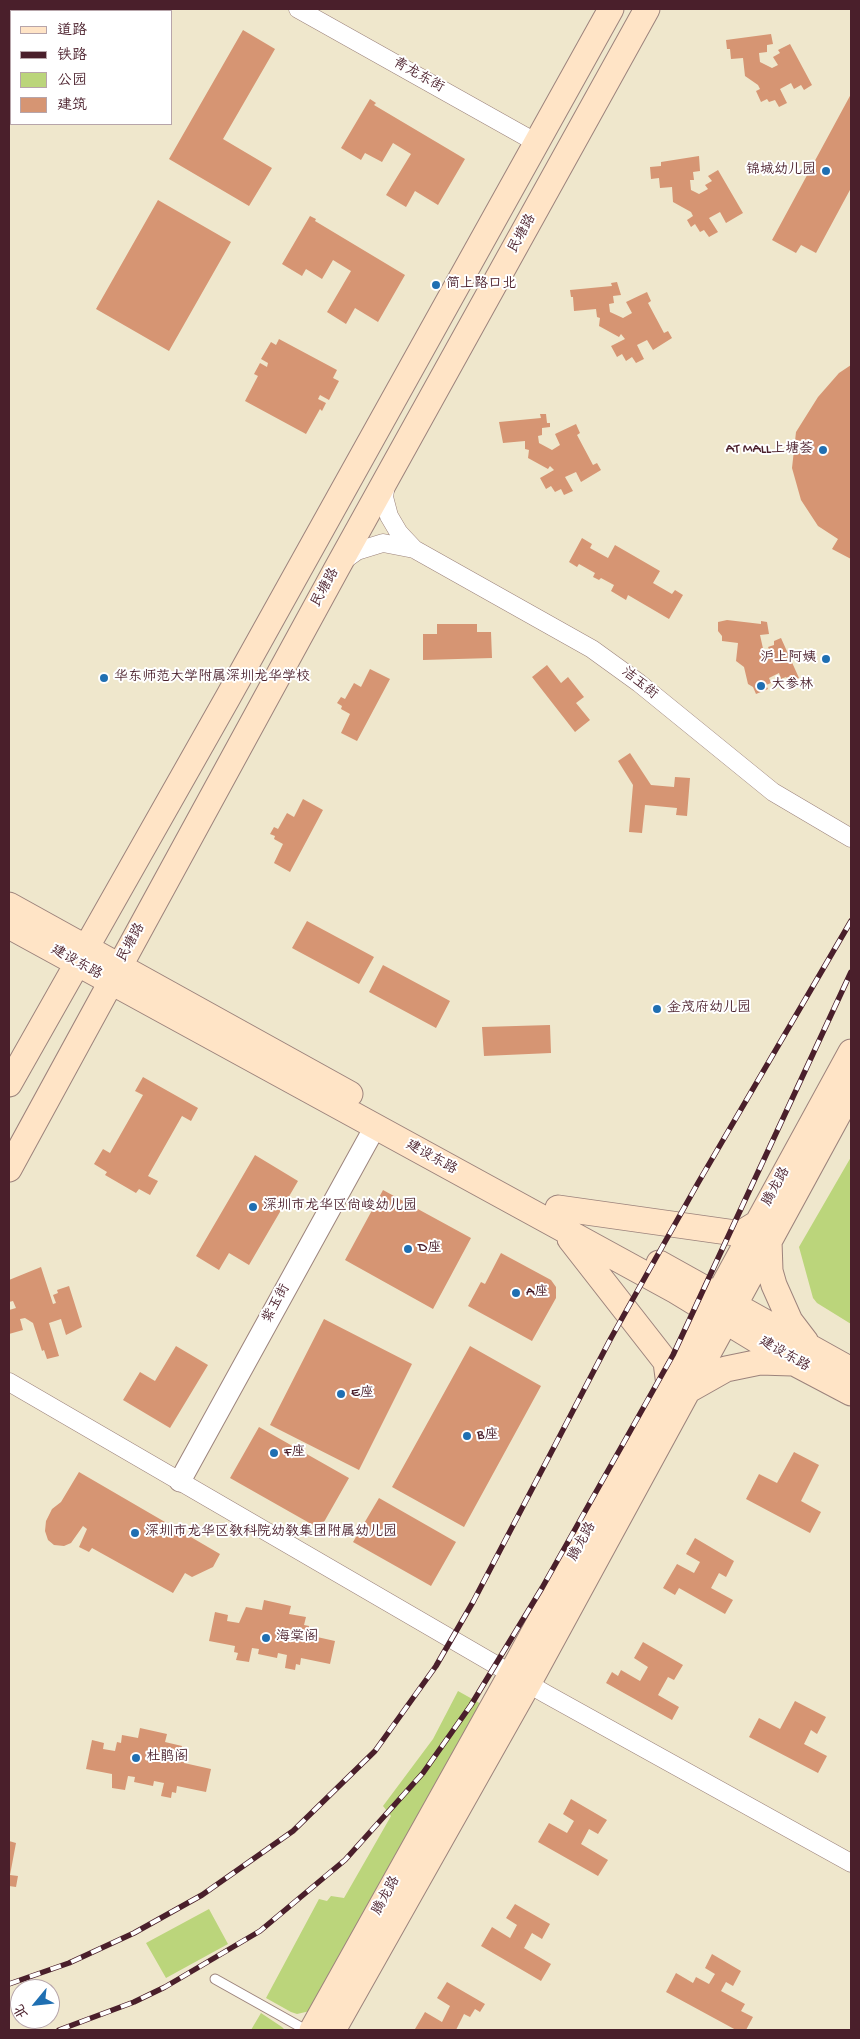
<!DOCTYPE html>
<html>
<head>
<meta charset="utf-8">
<style>
	body { margin:0 }
	#map { position:relative; width:860px; height:2039px; overflow:hidden; background:#efe7cc; font-family:"Gochi Hand","LXGW WenKai TC",sans-serif }
	canvas { display:block }
	.frame { position:absolute; inset:0; border:10px solid #4a1f2b; pointer-events:none }
	.legend { position:absolute; left:10px; top:10px; width:162px; height:115px; box-sizing:border-box; background:#fff; border:1px solid #b7a5aa; margin:0; padding:6px 9px; list-style:none; font-size:15px; color:#4a1f2b }
	.legend li { display:flex; align-items:center; gap:10px; height:25px }
	.legend b { width:25px; border:1px solid #b7a5aa }
	.north { position:absolute; left:10px; top:1979px; width:50px; height:50px; box-sizing:border-box; background:#fff; border:1px solid #b7a5aa; border-radius:50%; rotate:242deg; font-size:14px; font-weight:700; line-height:20px; text-align:center; color:#4a1f2b }
	.north::after { content:''; display:block; margin:auto; width:18px; height:22px; background:#1f6fb2; clip-path:polygon(50% 0,100% 100%,50% 72%,0 100%) }
</style>
</head>
<body>
<div id="map">
<canvas width="860" height="2039"></canvas>
<div class="frame"></div>
<ul class="legend">
<li><b style="height:6px;background:#ffe4c6"></b>道路</li>
<li><b style="height:6px;background:#4a1f2b"></b>铁路</li>
<li><b style="height:14px;background:#bbd57b"></b>公园</li>
<li><b style="height:14px;background:#d69573"></b>建筑</li>
</ul>
<div class="north">北</div>
</div>
<script>
const ctx = document.querySelector('canvas').getContext('2d');
ctx.lineJoin = 'round';
function fill(path, color) {
  ctx.fillStyle = color;
  ctx.fill(path, 'evenodd');
}
function shape(rows) {
  const path = new Path2D();
  for (const r of rows) {
    path.moveTo(r[0], r[1]);
    for (let i = 2; i < r.length; i += 2) path.lineTo(r[i], r[i + 1]);
  }
  return path;
}
function stroke(path, color, width, dash) {
  ctx.strokeStyle = color;
  ctx.lineWidth = width;
  ctx.lineCap = dash ? 'butt' : 'round';
  ctx.setLineDash(dash || []);
  ctx.stroke(path);
}
function drawText(font, color, halo, rows, align = 'center') {
  ctx.font = font + ' "Gochi Hand","LXGW WenKai TC",sans-serif';
  ctx.lineWidth = 4;
  ctx.setLineDash([]);
  ctx.textBaseline = 'middle';
  ctx.strokeStyle = halo;
  ctx.fillStyle = color;
  for (const [text, x, y, turn = 0] of rows) {
    ctx.save();
    ctx.translate(x, y);
    ctx.rotate((+turn || 0) * Math.PI / 180);
    ctx.textAlign = isNaN(turn) ? turn : align;
    if (halo) ctx.strokeText(text, 0, 0);
    ctx.fillText(text, 0, 0);
    ctx.restore();
  }
}
const green = shape([
	[851,1157,851,1324,817,1303,813,1298,799,1247],
	[458,1691,483,1705,310,2011,297,2014,291,2012,266,1998,319,1899,327,1901,331,1896,344,1898,391,1816,383,1806,433,1739],
	[209,1909,228,1944,166,1978,146,1943],
	[261,2013,282,2027,285,2030,251,2030]
]);
const building = shape([
	[243,30,275,49,223,139,272,168,249,206,169,159],
	[771,34,773,44,767,45,767,52,759,53,760,62,772,68,778,65,773,57,780,53,778,50,790,44,812,85,804,90,801,85,794,89,791,83,780,89,787,103,779,107,775,100,769,102,767,99,761,102,756,91,760,89,758,85,745,76,743,58,731,59,730,49,727,49,726,40],
	[851,94,851,188,816,253,801,245,796,253,772,240],
	[370,99,376,103,374,105,465,159,438,205,415,191,406,207,386,195,411,154,393,143,382,162,365,153,361,160,341,148],
	[699,156,700,171,693,172,694,180,690,180,691,190,699,194,708,189,705,185,712,181,708,176,718,170,743,213,726,223,720,212,709,218,718,232,709,237,704,230,700,232,695,224,691,227,687,220,693,216,691,212,673,202,672,187,660,188,659,178,651,179,650,167,661,166,661,162],
	[158,200,231,242,169,351,96,309],
	[310,216,316,219,315,221,405,275,378,322,355,308,346,324,327,312,351,271,333,260,322,279,306,269,302,276,282,264],
	[617,282,621,295,613,296,614,303,609,304,610,312,623,318,632,313,626,302,647,292,651,301,648,303,664,333,668,331,672,338,653,350,647,340,637,345,644,359,636,363,632,357,626,361,622,354,617,357,611,346,625,339,621,334,619,337,599,326,600,318,597,317,596,309,574,311,573,297,571,297,570,290,612,286,611,283],
	[279,339,337,370,333,378,339,381,329,400,320,395,318,399,326,403,322,411,320,409,306,434,245,401,258,376,254,374,260,363,267,367,268,363,261,359,271,342,276,345],
	[851,365,851,559,832,549,838,539,818,526,801,500,792,468,796,432,818,397,839,373],
	[540,414,546,414,547,423,550,423,550,427,542,428,542,435,538,436,539,443,552,450,560,445,555,434,576,424,580,433,577,435,593,465,597,463,601,470,581,482,576,472,565,477,573,491,564,495,561,489,555,492,551,486,546,489,540,478,554,470,550,466,548,469,528,458,529,450,525,449,525,441,503,443,499,422,541,418],
	[582,538,592,544,590,548,608,558,615,545,660,571,653,583,672,594,675,590,683,595,669,619,628,595,626,600,611,591,614,585,601,578,599,580,593,577,595,573,579,564,577,567,569,562],
	[727,620,761,624,761,621,767,622,769,634,760,635,764,653,770,651,768,647,774,645,774,641,781,638,799,678,789,682,786,677,781,679,779,673,769,678,771,683,766,685,768,689,756,694,753,687,748,684,744,667,736,661,738,643,722,641,722,636,718,631,718,622],
	[437,624,477,624,477,632,491,632,492,658,423,660,423,634,437,634],
	[547,665,561,683,568,677,584,697,576,703,590,720,575,732,532,677],
	[370,669,390,679,357,741,341,733,350,714,341,709,342,706,337,703,341,697,345,699,354,683,361,687],
	[630,753,651,785,674,787,675,777,690,778,687,816,676,815,677,808,645,805,642,833,629,832,633,785,618,761],
	[303,799,323,810,290,872,274,863,283,844,274,839,275,836,270,834,274,827,278,829,287,813,294,817],
	[307,921,374,957,359,984,292,948],
	[383,965,450,1001,436,1028,369,992],
	[550,1025,551,1053,484,1056,482,1027],
	[143,1077,198,1108,191,1121,182,1116,148,1176,158,1181,150,1195,139,1189,136,1193,105,1175,107,1172,94,1164,103,1149,110,1153,143,1095,135,1091],
	[255,1155,298,1181,249,1265,229,1253,219,1270,196,1256],
	[383,1190,471,1238,433,1309,345,1260],
	[501,1253,551,1280,556,1287,556,1298,532,1341,468,1306,481,1282,485,1284],
	[41,1267,53,1304,56,1303,53,1295,58,1293,57,1290,69,1286,82,1327,66,1335,61,1319,49,1323,59,1356,47,1359,44,1350,42,1351,33,1323,25,1318,20,1319,23,1330,9,1334,9,1310,16,1308,13,1301,9,1302,9,1280],
	[324,1319,412,1364,359,1470,270,1425],
	[176,1346,208,1365,170,1428,123,1400,140,1372,155,1381],
	[470,1346,541,1386,464,1527,392,1487],
	[259,1427,349,1478,320,1529,230,1478],
	[794,1452,819,1465,801,1501,821,1512,810,1533,746,1499,759,1474,777,1483],
	[79,1472,220,1554,213,1567,192,1577,185,1573,173,1593,92,1548,89,1552,79,1547,87,1529,83,1526,71,1543,64,1546,54,1545,48,1540,45,1531,46,1521,52,1509,61,1502],
	[379,1498,456,1542,431,1586,353,1542],
	[695,1538,734,1561,726,1577,719,1573,711,1588,733,1600,725,1614,679,1588,675,1595,663,1588,677,1564,694,1573,700,1562,686,1554],
	[264,1600,291,1606,289,1614,306,1617,304,1625,309,1626,308,1635,335,1641,330,1664,301,1658,300,1665,296,1664,295,1670,285,1668,287,1655,278,1653,277,1658,258,1654,259,1649,252,1648,249,1662,236,1660,238,1653,234,1652,235,1646,209,1641,215,1612,228,1615,227,1621,239,1623,246,1607,262,1610],
	[643,1642,683,1665,674,1680,668,1677,658,1695,679,1707,672,1720,606,1683,612,1672,618,1676,621,1670,640,1681,648,1667,634,1658],
	[795,1701,826,1717,817,1734,811,1730,804,1744,827,1756,818,1773,749,1737,759,1718,780,1729],
	[140,1728,167,1734,165,1742,182,1746,180,1753,186,1754,184,1763,211,1769,206,1792,177,1786,176,1793,172,1792,171,1798,161,1796,164,1783,154,1781,153,1786,134,1782,135,1777,128,1776,125,1790,112,1788,112,1774,86,1769,92,1740,104,1743,103,1749,115,1751,117,1742,121,1743,122,1735,138,1738],
	[571,1799,607,1820,598,1834,589,1829,581,1844,608,1860,598,1876,538,1842,549,1823,567,1833,574,1821,563,1814],
	[9,1841,16,1843,10,1875,18,1876,16,1887,9,1886],
	[515,1904,550,1924,542,1939,532,1933,524,1948,551,1964,541,1981,481,1946,492,1927,510,1938,517,1925,506,1918],
	[712,1954,741,1971,733,1986,726,1982,721,1991,745,2004,741,2011,753,2017,746,2030,736,2030,666,1992,676,1973,693,1983,696,1977,709,1984,715,1974,705,1968],
	[447,1982,485,2004,480,2012,475,2009,470,2017,464,2014,456,2030,415,2029,425,2012,442,2022,450,2006,437,1998]
]);
const service = shape([
	[215,1979,306,2030]
]);
const minor = shape([
	[298,9,537,143],
	[386,484,384,497,389,516,399,533,414,549],
	[343,561,357,551,383,543,414,549,592,649,639,683,773,792,851,838],
	[9,1382,546,1694,851,1863]
]);
const tertiary = shape([
	[180,1481,375,1127]
]);
const secondary = shape([
	[9,905,350,1094],
	[9,926,676,1291,796,1364,851,1393],
	[9,1084,227,699,611,9],
	[9,1169,337,568,647,9],
	[558,1208,735,1233,743,1232,756,1224],
	[570,1239,666,1362,669,1385],
	[769,1241,770,1271,774,1285,790,1321,806,1342],
	[659,1263,851,1370],
	[687,1391,726,1369,760,1362,792,1363],
	[312,2030,511,1674,851,1052],
	[333,2030,528,1684,851,1091]
]);
const rail = shape([
	[9,1984,69,1963,134,1933,202,1895,293,1831,375,1751,436,1666,473,1602,611,1338,698,1183,851,921],
	[59,2030,134,2002,165,1987,260,1931,345,1860,423,1773,471,1705,542,1588,673,1355,851,972]
]);
const markers = [
	[826,171,5,"#1f6fb2"],
	[436,285,5,"#1f6fb2"],
	[823,450,5,"#1f6fb2"],
	[826,659,5,"#1f6fb2"],
	[104,678,5,"#1f6fb2"],
	[761,686,5,"#1f6fb2"],
	[657,1009,5,"#1f6fb2"],
	[253,1207,5,"#1f6fb2"],
	[408,1249,5,"#1f6fb2"],
	[516,1293,5,"#1f6fb2"],
	[341,1394,5,"#1f6fb2"],
	[467,1436,5,"#1f6fb2"],
	[274,1453,5,"#1f6fb2"],
	[135,1533,5,"#1f6fb2"],
	[266,1638,5,"#1f6fb2"],
	[136,1758,5,"#1f6fb2"]
];
const streetNames = [
	["青龙东街",418,76,29],
	["民塘路",523,234,-61],
	["民塘路",326,588,-61],
	["洁玉街",639,684,39],
	["民塘路",132,943,-61],
	["建设东路",76,963,29],
	["建设东路",431,1158,29],
	["腾龙路",777,1187,-61],
	["紫玉街",277,1304,-61],
	["建设东路",784,1355,30],
	["腾龙路",583,1542,-61],
	["腾龙路",387,1896,-61]
];
const poiNames = [
	["锦城幼儿园",816,171,"right"],
	["简上路口北",446,285],
	["AT MALL上塘荟",813,450,"right"],
	["沪上阿姨",816,659,"right"],
	["华东师范大学附属深圳龙华学校",114,678],
	["大参林",771,686],
	["金茂府幼儿园",667,1009],
	["深圳市龙华区尚峻幼儿园",263,1207],
	["D座",418,1249],
	["A座",526,1293],
	["E座",351,1394],
	["B座",477,1436],
	["F座",284,1453],
	["深圳市龙华区教科院幼教集团附属幼儿园",145,1533],
	["海棠阁",276,1638],
	["杜鹃阁",146,1758]
];
fill(green, '#bbd57b');
fill(building, '#d69573');
stroke(service, '#9c837c', 11);
stroke(minor, '#9c837c', 19);
stroke(tertiary, '#9c837c', 23);
stroke(secondary, '#9c837c', 27);
stroke(service, '#fff', 9);
stroke(minor, '#fff', 18);
stroke(tertiary, '#fff', 21);
stroke(secondary, '#ffe4c6', 25);
stroke(rail, '#4a1f2b', 5.5);
stroke(rail, '#fff', 4, [11]);
for (const [x, y, r, color] of markers) {
  const dot = new Path2D();
  dot.arc(x, y, r, 0, 2 * Math.PI);
  ctx.fillStyle = color;
  ctx.fill(dot);
  stroke(dot, '#fff', 2);
}
drawText('14px', '#4a1f2b', '#fff', streetNames);
drawText('14px', '#4a1f2b', '#fff', poiNames, 'left');
</script>
</body>
</html>
